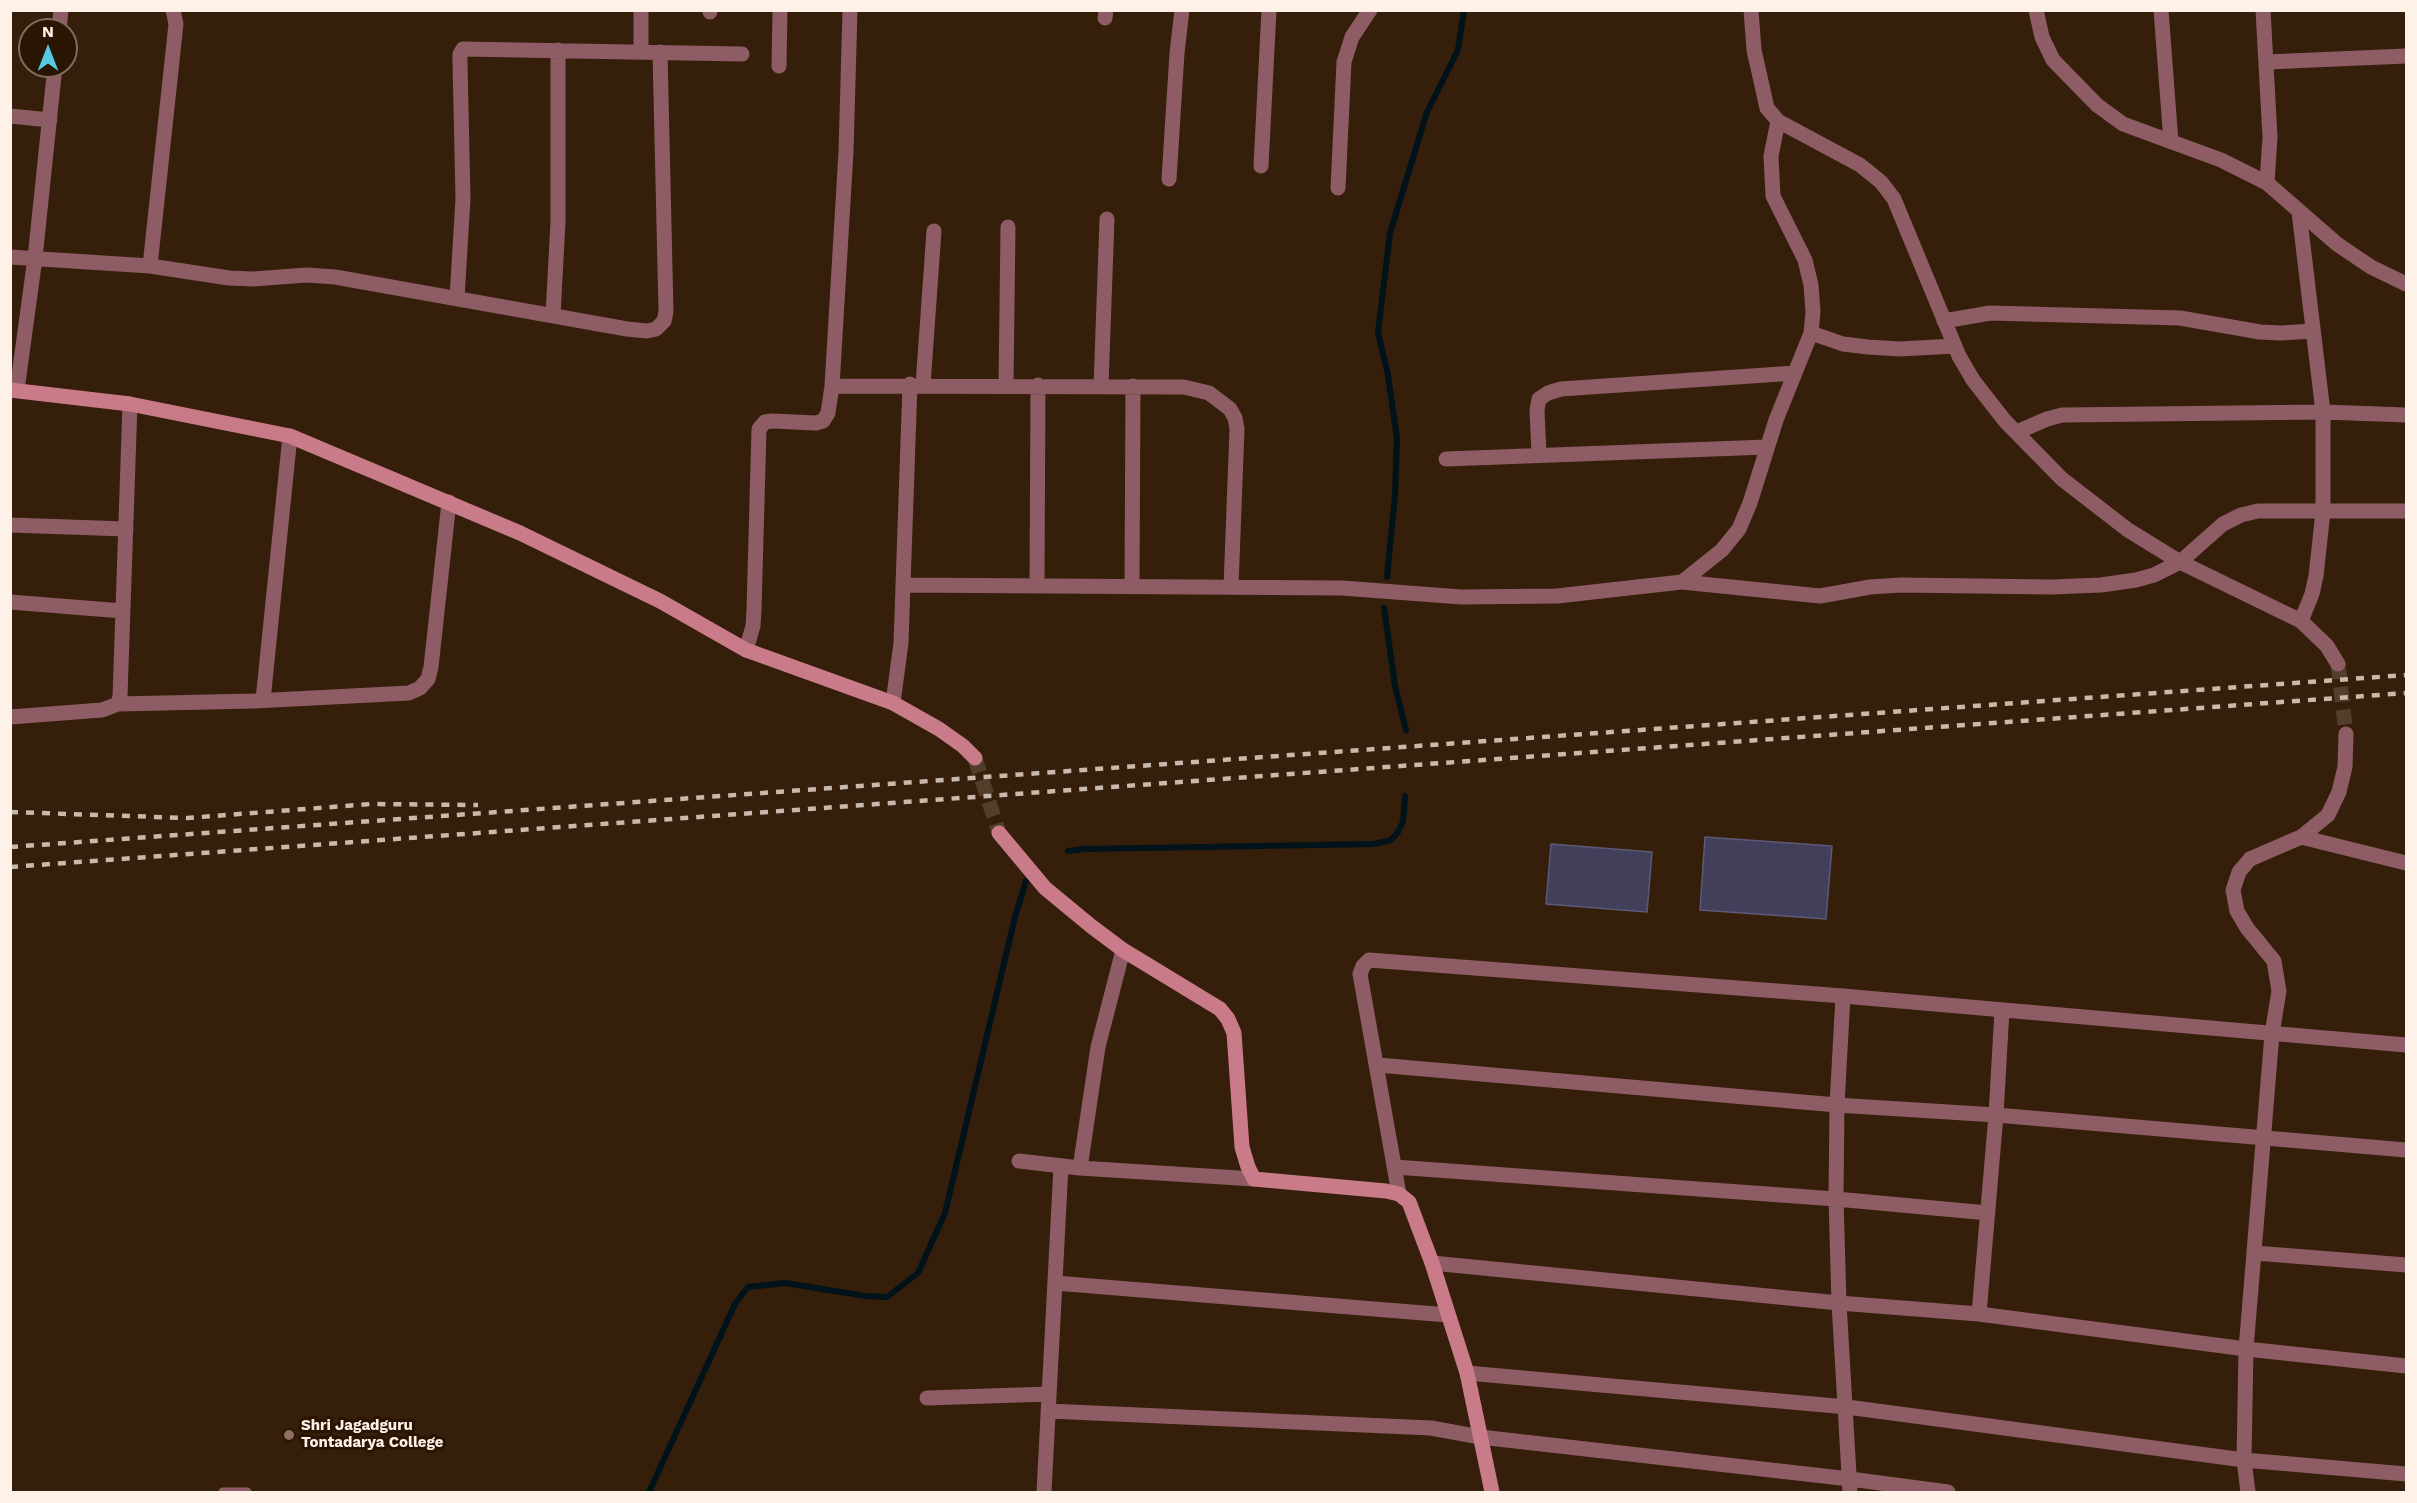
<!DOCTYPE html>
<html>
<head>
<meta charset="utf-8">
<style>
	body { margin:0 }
	#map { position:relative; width:2417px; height:1503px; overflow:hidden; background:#351e0a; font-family:"Work Sans",sans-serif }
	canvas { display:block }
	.frame { position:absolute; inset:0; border:12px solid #fef1e8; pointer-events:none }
	.north { position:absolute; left:18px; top:18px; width:60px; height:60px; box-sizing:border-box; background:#2a1402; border:2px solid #7f6c5e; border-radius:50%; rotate:0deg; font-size:16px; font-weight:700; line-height:24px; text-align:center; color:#fef1e8 }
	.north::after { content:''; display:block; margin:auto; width:21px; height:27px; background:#56c9e1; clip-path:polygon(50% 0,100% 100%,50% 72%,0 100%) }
</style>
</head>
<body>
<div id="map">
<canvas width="2417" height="1503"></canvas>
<div class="frame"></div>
<div class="north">N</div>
</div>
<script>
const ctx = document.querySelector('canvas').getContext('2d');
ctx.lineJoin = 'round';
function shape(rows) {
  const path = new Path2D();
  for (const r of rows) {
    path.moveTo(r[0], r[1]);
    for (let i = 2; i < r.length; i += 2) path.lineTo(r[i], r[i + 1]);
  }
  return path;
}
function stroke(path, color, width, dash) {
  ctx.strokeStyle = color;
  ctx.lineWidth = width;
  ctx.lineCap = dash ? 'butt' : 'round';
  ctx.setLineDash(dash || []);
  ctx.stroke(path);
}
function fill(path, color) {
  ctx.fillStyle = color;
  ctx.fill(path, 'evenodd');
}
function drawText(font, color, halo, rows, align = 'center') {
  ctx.font = font + ' "Work Sans",sans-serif';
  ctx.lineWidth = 6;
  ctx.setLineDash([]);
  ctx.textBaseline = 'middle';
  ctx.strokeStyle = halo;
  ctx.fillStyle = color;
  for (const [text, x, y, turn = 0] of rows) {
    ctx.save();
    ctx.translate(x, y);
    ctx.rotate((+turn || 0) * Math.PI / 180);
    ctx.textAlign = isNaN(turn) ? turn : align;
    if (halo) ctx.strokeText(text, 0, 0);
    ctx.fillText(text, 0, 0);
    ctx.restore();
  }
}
const stream = shape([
	[1387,577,1395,495,1397,439,1388,375,1378,332,1390,233,1427,112,1458,50,1464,10],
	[1384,608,1395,686,1406,730],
	[1068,851,1085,849,1374,844,1391,840,1398,832,1403,822,1405,796],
	[649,1492,735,1304,748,1287,785,1283,866,1296,887,1297,918,1273,945,1213,1015,917,1026,881]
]);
const building = shape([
	[1705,837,1832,846,1826,919,1700,910,1705,837],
	[1551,844,1652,852,1647,912,1546,904,1551,844]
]);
const streetTunnel = shape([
	[2338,664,2346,734]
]);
const secondaryTunnel = shape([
	[975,758,999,833]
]);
const lane = shape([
	[223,1492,247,1492]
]);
const street = shape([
	[1751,10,1754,50,1767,108,1778,121,1860,165,1881,182,1894,199,1959,356,1973,380,2005,421,2062,479,2128,530,2180,562,2301,621,2327,646,2338,664],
	[2036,10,2042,37,2053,60,2097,105,2123,124,2221,160,2267,183,2337,244,2371,267,2406,284],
	[2161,10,2171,142],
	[2263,10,2270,137,2267,183],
	[710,12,710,10],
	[1105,18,1106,10],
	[59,30,61,10],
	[641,52,641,10],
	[2267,62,2406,56],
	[779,66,780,10],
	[10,116,50,120],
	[1261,166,1269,10],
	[1169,179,1177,53,1182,10],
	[1338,188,1344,62,1352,37,1370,10],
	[2299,212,2323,412,2323,512,2316,576,2312,594,2301,621],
	[10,257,150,266,229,278,253,279,307,275,335,277,627,329,647,331,656,329,664,321,666,312,660,52],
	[150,266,176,24,173,10],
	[457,298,463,199,460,62,460,54,463,49,742,54],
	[553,315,558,222,558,50],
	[1944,321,1990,313,2180,318,2260,332,2281,333,2313,331],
	[1811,333,1843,344,1868,347,1899,349,1955,346],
	[923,385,934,231],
	[1006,385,1008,227],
	[832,386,1184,387,1209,393,1230,409,1235,418,1237,429,1231,587],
	[1101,386,1107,219],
	[17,390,35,258,55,66],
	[2017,432,2047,419,2062,415,2323,412,2406,415],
	[1539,455,1537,410,1539,399,1548,393,1561,389,1795,373],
	[1446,459,1767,447],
	[10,525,126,529],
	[1682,582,1722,550,1739,529,1750,503,1776,420,1811,333,1813,312,1811,285,1805,260,1773,196,1771,156,1778,121],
	[903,585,1342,588,1461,597,1557,596,1682,582,1820,596,1870,587,1901,585,2051,587,2101,585,2136,580,2154,575,2180,562,2223,524,2241,515,2258,511,2406,511],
	[1037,586,1038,385],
	[1132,587,1133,386],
	[10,602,123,611],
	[746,650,753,626,754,610,759,429,765,422,772,421,816,423,823,421,828,413,832,386,846,152,850,10],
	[263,700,290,436],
	[893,703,901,643,910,384],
	[118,704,254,701,409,693,420,688,428,679,431,667,449,502],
	[10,717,102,710,118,704,120,696,130,404],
	[2301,837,2406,863],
	[1843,996,1837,1105,1836,1199,1839,1303,1850,1492],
	[1378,1065,1837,1105,1996,1115,2406,1150],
	[1019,1161,1080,1168,1254,1179],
	[1395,1167,1836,1199,1988,1213],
	[1080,1168,1098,1047,1123,950],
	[1399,1194,1360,974,1363,966,1369,960,1843,996,2406,1045],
	[2255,1253,2406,1265],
	[1432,1263,1839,1303,1979,1314,2246,1349,2406,1366],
	[1055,1283,1448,1315],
	[1979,1314,1996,1115,2002,1010],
	[1467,1373,1847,1407,2244,1460,2406,1474],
	[927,1398,1049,1394],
	[1048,1411,1431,1428,1480,1437,1850,1479,1948,1492],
	[1044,1492,1061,1166],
	[2248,1492,2244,1460,2246,1349,2272,1034,2279,991,2274,961,2247,928,2237,911,2233,890,2239,872,2250,859,2301,837,2328,815,2339,792,2345,767,2346,734]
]);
const secondary = shape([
	[10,390,130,404,290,436,520,533,660,601,746,650,893,703,939,729,963,746,975,758],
	[999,833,1045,888,1091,926,1123,950,1220,1009,1228,1019,1234,1033,1242,1147,1248,1167,1254,1179,1386,1191,1399,1194,1409,1202,1432,1263,1467,1373,1492,1492]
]);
const rail = shape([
	[10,812,187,818,371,804,478,805],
	[10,847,2406,675],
	[10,867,2406,693]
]);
const markers = [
	[289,1435,6,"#8d6e63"]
];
const poiNames = [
	["Shri Jagadguru",301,1426],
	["Tontadarya College",301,1443]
];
stroke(stream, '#00131a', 6);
fill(building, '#423f5b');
stroke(building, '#5d5a78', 1.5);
stroke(streetTunnel, '#533e2b', 15, [15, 8]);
stroke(secondaryTunnel, '#533e2b', 15, [15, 8]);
stroke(lane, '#8d5c65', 9);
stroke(street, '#8d5c65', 15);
stroke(secondary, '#c97b8a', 15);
stroke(rail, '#c8b9ad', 4.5, [8, 8]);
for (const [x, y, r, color] of markers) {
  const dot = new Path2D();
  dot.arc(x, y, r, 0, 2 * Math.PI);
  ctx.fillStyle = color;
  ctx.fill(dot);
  stroke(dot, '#2a1402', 2);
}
drawText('bold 15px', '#fef1e8', '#2a1402', poiNames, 'left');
</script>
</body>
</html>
